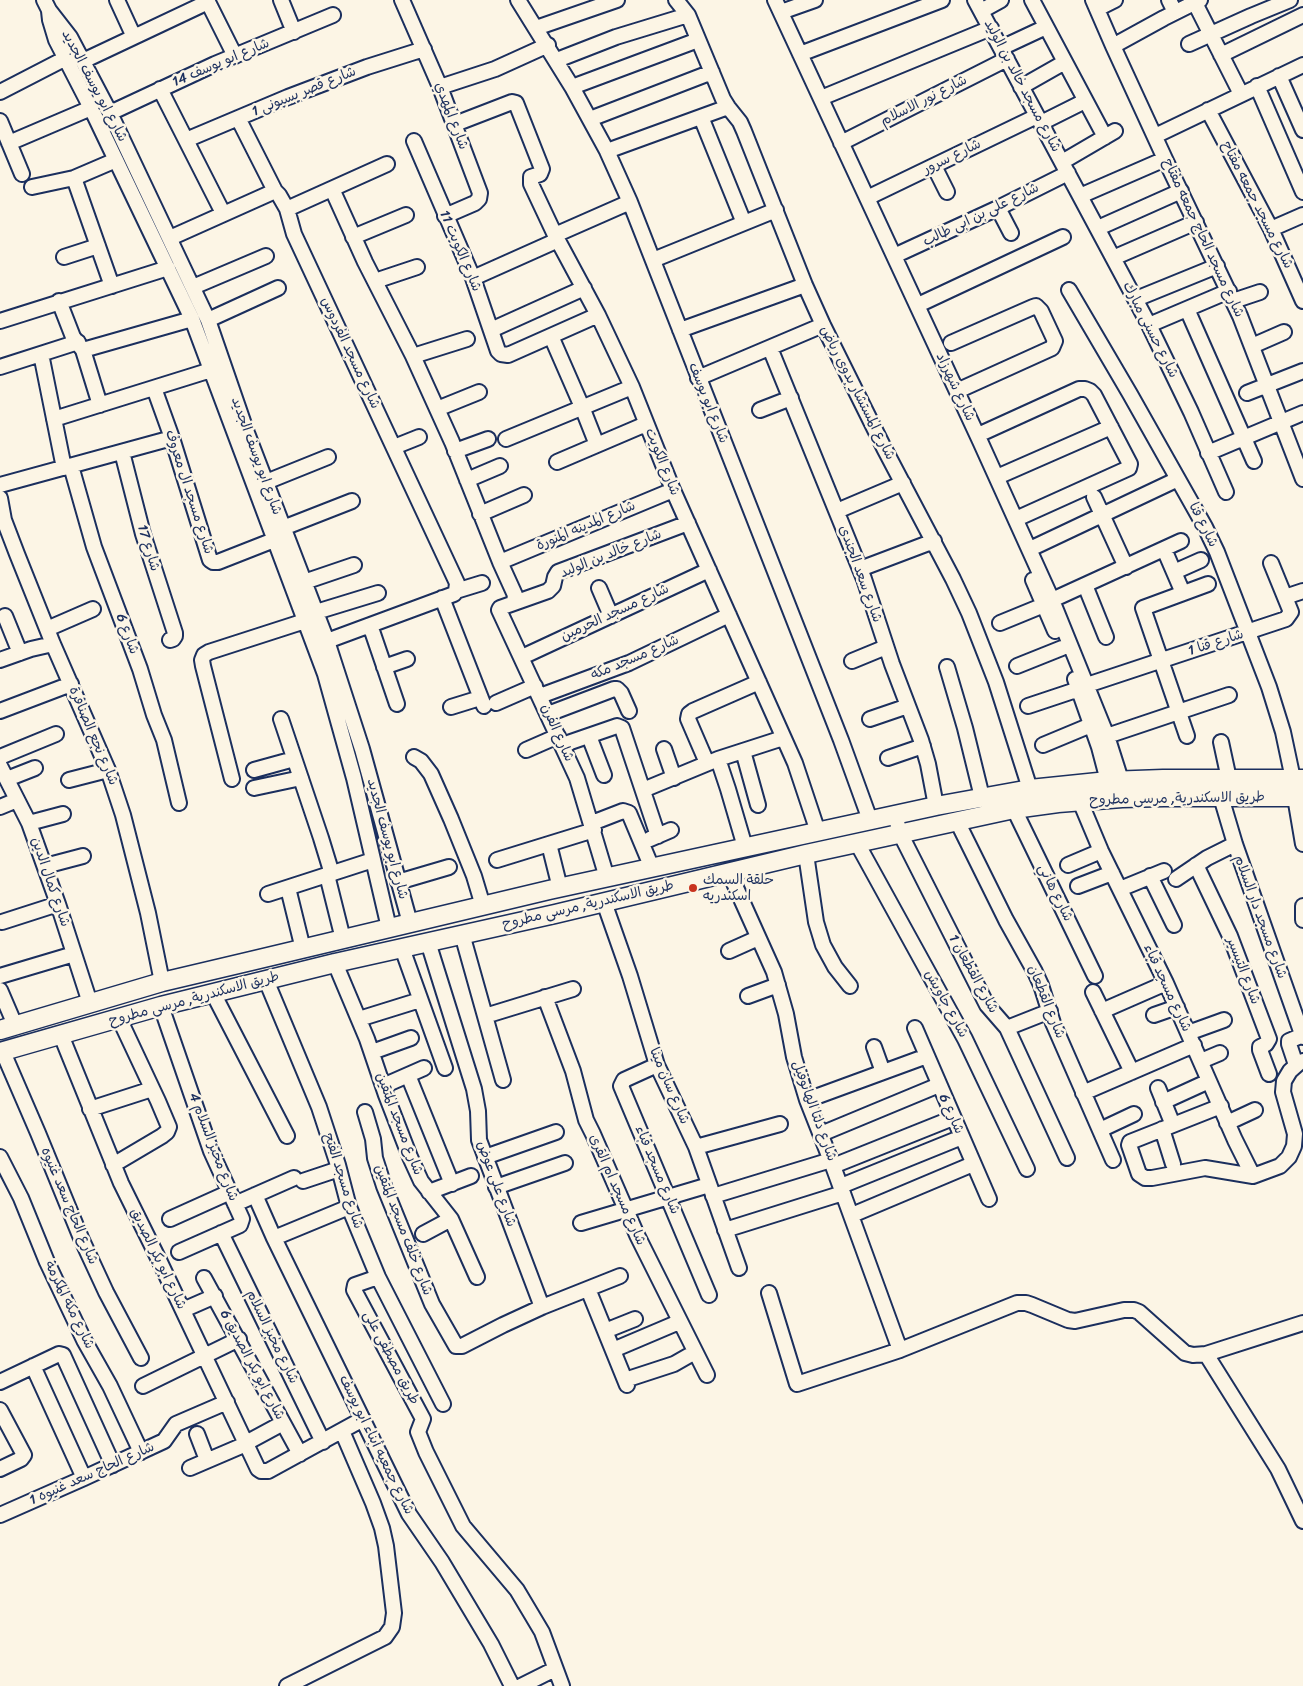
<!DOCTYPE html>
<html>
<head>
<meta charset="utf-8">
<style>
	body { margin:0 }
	canvas { display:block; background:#fcf5e5 }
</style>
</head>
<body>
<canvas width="1303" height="1686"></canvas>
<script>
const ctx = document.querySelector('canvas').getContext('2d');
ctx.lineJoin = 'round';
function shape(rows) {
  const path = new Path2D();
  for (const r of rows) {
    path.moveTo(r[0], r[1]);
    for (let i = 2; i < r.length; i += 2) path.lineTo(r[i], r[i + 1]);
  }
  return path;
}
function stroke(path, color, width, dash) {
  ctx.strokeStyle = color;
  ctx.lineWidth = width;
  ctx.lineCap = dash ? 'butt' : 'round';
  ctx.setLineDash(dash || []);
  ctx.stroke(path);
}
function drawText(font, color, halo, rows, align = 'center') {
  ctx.font = font + ' Sriracha,"Playpen Sans Arabic",sans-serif';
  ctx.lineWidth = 5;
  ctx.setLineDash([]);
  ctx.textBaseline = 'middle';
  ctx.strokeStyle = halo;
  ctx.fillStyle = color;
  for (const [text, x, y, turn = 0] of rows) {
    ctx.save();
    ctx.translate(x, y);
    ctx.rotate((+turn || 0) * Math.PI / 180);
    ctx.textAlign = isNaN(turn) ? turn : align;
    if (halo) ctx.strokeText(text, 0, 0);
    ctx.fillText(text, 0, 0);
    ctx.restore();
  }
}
const minor = shape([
	[44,0,49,10,70,37,110,113,208,320,247,433,327,641,362,749,410,923],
	[117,0,134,37],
	[207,0,235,56],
	[281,0,294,32],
	[402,0,440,87,480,193,479,199,475,203,445,216],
	[518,0,572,87,607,151,630,202,841,740,870,820],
	[676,0,688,15,723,99,728,107,740,122,744,131,805,285,823,325,884,448,953,579,969,613,996,682,1030,789],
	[775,0,980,441,1052,600,1107,736,1121,780],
	[975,0,1149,325,1191,412,1226,492],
	[1032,0,1105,137],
	[1093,0,1113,46,1165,159,1240,316,1303,479],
	[1169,0,1175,12],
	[1195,3,1241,94],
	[1097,9,1115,0],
	[49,11,50,20,56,40,91,108,192,319,325,674,354,778,389,928],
	[981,11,1001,0],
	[781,12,815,0],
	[536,28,617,0],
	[1189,44,1251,16,1290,0],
	[1113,46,1164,18,1200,0],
	[1001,48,1046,27],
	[800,54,942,0],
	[1221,55,1303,15],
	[557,60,616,37,688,15],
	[83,61,208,2],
	[1279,76,1303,130],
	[1257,86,1303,192],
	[440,87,495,69,548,45],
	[572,87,698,40],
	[1021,87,1065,62],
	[160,89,223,213],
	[0,92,66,58],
	[821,98,991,28],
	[1208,110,1271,229,1303,301],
	[110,113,215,64,333,15],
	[701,117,744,223],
	[238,118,275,191,279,195,287,209,294,234,457,583,456,591],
	[590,119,712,72],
	[0,121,22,174],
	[1041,123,1085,101],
	[455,124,512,102,516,103,542,169,540,174,531,177,531,184,555,235,598,315,632,387,673,490,795,763,818,832],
	[1155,136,1303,65],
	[186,140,288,97,367,67,424,49],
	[414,141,473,278,498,351,501,354,508,355,598,315],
	[9,143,91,108],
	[841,143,1007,59],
	[607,151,728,107],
	[1062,162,1115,131],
	[934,166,947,192],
	[74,178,112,286],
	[32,187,74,178,116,160],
	[332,189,365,262,413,356,452,442,500,562,515,595,514,602],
	[1080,196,1165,159],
	[867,198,1037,116],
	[998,208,1011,233],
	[287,209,387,164],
	[1098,228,1181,191],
	[1271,229,1303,215],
	[555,235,630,202],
	[353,237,406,215],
	[170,238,275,191],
	[894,256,998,208,1068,173],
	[64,257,98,246],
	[1113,258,1196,222],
	[653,260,776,210],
	[473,278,558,240],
	[375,281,417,267],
	[193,287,266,256],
	[1069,290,1130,394,1205,527,1217,552,1269,687,1283,732,1293,779],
	[1136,299,1217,266],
	[59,301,73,337,83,350,100,405],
	[1233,301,1260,292],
	[918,305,1063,237],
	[1187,309,1254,461],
	[208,320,278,288],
	[0,321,168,268],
	[1149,325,1229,291],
	[491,330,584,288],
	[680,330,805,285],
	[551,336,582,407,597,445],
	[951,343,1033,307,1036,306,1041,311,1055,341,1052,348,957,391],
	[1252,346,1284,332],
	[770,348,864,579,892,664,921,740,928,764,936,806],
	[83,350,192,319],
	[41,354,64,468],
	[413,356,467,339],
	[0,367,78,342],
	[698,378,823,325],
	[154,388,172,438,210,560,213,562,218,562,274,540],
	[1247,393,1303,371],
	[437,409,479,392],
	[760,410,791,398],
	[54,419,211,370],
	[978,435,1079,389,1085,389,1090,391,1094,395,1130,464,1129,468,1016,519],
	[506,439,632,387],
	[394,447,419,437],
	[455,451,488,439],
	[122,452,143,534,175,633,175,636,173,639,170,640],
	[1208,453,1303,413],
	[557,462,646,424],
	[71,466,94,547,140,669,154,715,164,740,179,803],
	[997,477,1111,427],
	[467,480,500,466],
	[266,482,328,457],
	[0,485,172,438],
	[1094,497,1126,567],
	[0,498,4,520,17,554,53,644,108,770,123,815,148,913,162,982],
	[837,511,903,483],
	[480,514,524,495],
	[283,528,352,501],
	[1030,549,1178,479],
	[1164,549,1183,593],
	[500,562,673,490],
	[860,569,934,541],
	[1174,572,1201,560],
	[1033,580,1055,631],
	[304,582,354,565],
	[1085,585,1106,637],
	[599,588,611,616],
	[1285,597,1303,591],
	[442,598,484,706],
	[1052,600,1181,541],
	[316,612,378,593],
	[5,616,20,653],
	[1000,623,1044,605],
	[370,625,397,704],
	[47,629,93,609],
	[327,641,454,594,456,591,482,583],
	[522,657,709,570],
	[0,660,31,649,53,644],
	[852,661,886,647],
	[1017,666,1062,648],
	[384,667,407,659],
	[947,667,965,728,982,797],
	[1075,679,1099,747,1108,781],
	[1087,685,1286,619,1291,612,1271,563],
	[540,696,629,663,729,615],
	[496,703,535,686],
	[1028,706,1079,689],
	[451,707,480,698],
	[0,711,71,684],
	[548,714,614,689,617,689,621,693,629,711],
	[281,719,321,838,332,874],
	[870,719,908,706],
	[589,736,604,775],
	[1107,736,1229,695],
	[1187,736,1143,608,1208,584],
	[1221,742,1229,779],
	[562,745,617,726,622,728,658,836],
	[1043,745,1091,725],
	[664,749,674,778],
	[526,750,558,736],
	[743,751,758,805],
	[0,757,56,734],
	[414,757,421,761,431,774,451,819,474,876,483,906],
	[888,758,923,746],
	[718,759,728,789,745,847],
	[707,763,688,719,689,714,693,711,759,682],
	[0,766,29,823,58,904,90,1003],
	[254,770,294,759],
	[7,779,35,768],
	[232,779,203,666,202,660,204,655,209,652,305,621],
	[69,780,108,770],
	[254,788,301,778],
	[643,790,718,759,783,738],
	[1221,797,1235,844,1303,1037],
	[1295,797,1303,844],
	[1080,801,1101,851,1166,983,1235,1140,1253,1176],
	[0,807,17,800],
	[1014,809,1095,976],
	[895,815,900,833,987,1005,1007,1028,1067,1158],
	[957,821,1006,920,1035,972,1041,985,1053,1023,1113,1160],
	[29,823,63,814],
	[592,823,623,811,629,813,652,868],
	[650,839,671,830],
	[857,843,965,1039,1027,1169],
	[549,844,560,888],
	[806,854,816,922,823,945,835,967,850,986],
	[497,860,594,830],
	[1068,865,1101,851],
	[1196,865,1230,936,1269,1039,1266,1044,1260,1047,1260,1050,1269,1074],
	[45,866,83,856],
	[729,872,774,972,786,1014,794,1057,807,1100,833,1166,900,1350],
	[327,875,343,939],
	[1150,876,1174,925],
	[607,878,577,778,499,610,500,608,548,591,553,586,555,577,558,572,688,523],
	[1176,879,1207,858,1235,844],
	[398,882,449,867],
	[1078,886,1112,873],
	[288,888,303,949],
	[1120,889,1164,871],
	[268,894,373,860],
	[604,902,630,976,657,1065,696,1147,739,1268],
	[1303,906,1303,920],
	[2,922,58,904],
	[462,934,503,1080],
	[428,942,474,1089,478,1111,479,1140,542,1307],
	[402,948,445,1068],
	[729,951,758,938],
	[335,963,367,1039,386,1095,410,1157,421,1181,451,1219,477,1277],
	[0,976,74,954],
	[266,980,319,1107,338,1165,349,1207,378,1277,443,1404],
	[0,990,15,1025],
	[1093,992,1132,1072],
	[213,993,287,1136],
	[748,996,778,985],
	[545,997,573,1071,586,1120,593,1134,637,1235,707,1375],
	[161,1006,211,1151,242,1219,240,1225,179,1252],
	[1102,1011,1166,983],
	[1154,1015,1177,1007],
	[485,1016,573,989],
	[359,1019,420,1000],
	[915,1028,989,1199],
	[1007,1028,1050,1011],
	[1188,1033,1224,1020],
	[61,1035,121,1183,159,1260,258,1469,261,1471,268,1471,363,1419],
	[874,1047,883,1072],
	[3,1052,38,1133,81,1238,106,1292,141,1358],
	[372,1052,411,1038],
	[1201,1061,1220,1053],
	[657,1065,624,1080,621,1086,709,1295],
	[1296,1065,1289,1044,1289,1041,1303,1035],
	[408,1075,452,1184],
	[383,1086,424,1068],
	[1158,1088,1173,1125],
	[1083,1093,1194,1045],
	[807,1100,927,1056],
	[1163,1102,1209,1081],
	[1221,1106,1130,1142,1129,1145,1139,1174,1145,1178,1152,1178,1205,1168,1253,1176,1280,1166,1289,1157,1294,1146,1295,1134,1283,1092,1284,1081,1290,1071,1299,1063,1303,1061],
	[90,1109,152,1089],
	[365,1112,373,1139,375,1158,384,1186,432,1304,456,1346,462,1346,503,1325,542,1307,620,1276],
	[1227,1123,1255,1110],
	[1162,1129,1173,1164],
	[1100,1130,1134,1114],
	[821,1134,939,1085],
	[696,1147,780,1124],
	[0,1157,21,1198,47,1262,84,1340,110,1386,141,1452],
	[485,1157,556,1132],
	[113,1165,162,1136,167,1132,169,1127,158,1101,119,1018],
	[833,1166,953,1118],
	[303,1181,339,1169],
	[841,1186,962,1137],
	[496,1187,565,1163],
	[429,1192,471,1176],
	[255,1195,274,1238,409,1514,442,1562,491,1644,512,1686],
	[713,1196,831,1160],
	[235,1204,294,1178],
	[852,1215,973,1164],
	[170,1219,230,1192],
	[581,1223,709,1185],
	[725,1230,843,1193],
	[221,1233,323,1442],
	[423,1234,451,1219],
	[274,1238,349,1207],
	[378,1277,355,1285,354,1290,423,1419,418,1432,426,1452,463,1526,517,1590,542,1632,562,1686],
	[204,1278,300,1454],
	[588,1289,627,1385],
	[769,1293,797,1384,900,1350,1017,1303,1026,1303,1032,1305,1068,1320,1075,1321,1124,1310,1134,1310,1139,1312,1185,1353,1193,1355,1206,1354,1303,1323],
	[183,1310,215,1296],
	[605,1331,635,1319],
	[613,1350,679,1322],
	[1206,1354,1278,1469,1303,1521],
	[33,1366,84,1478],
	[625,1380,674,1364,695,1352],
	[0,1382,59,1354,63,1355,113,1465],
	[143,1386,239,1339],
	[0,1410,24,1455,21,1459,0,1469],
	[197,1434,207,1460],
	[246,1443,283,1423],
	[190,1468,246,1444],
	[0,1515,84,1478,164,1441,176,1424,227,1402],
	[287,1686,385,1637,392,1627,394,1613,386,1546,382,1528,373,1503,342,1431],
	[521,1686,555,1669]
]);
const major = shape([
	[0,1030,162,982,251,961,549,890,936,806,1030,789,1108,781,1163,779,1303,779],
	[0,1052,161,1006,335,963,555,914,806,854,1014,809,1058,803,1122,798,1164,797,1303,797]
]);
const markers = [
	[693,888,5,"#c8321e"]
];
const streetNames = [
	["شارع ابو يوسف 14",221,63,-23],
	["شارع ابو يوسف الجديد",94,86,62],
	["شارع مسجد خالد بن الوليد",1022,86,62],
	["شارع قصر بسيونى 1",304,92,-22],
	["شارع نور الاسلام",924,101,-27],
	["شارع المهدي",451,116,69],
	["شارع سرور",952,157,-26],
	["شارع مسجد جمعه مفتاح",1257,205,63],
	["شارع على بن ابى طالب",981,215,-26],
	["شارع مسجد الحاج جمعه مفتاح",1203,238,65],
	["شارع الكويت 11",460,251,67],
	["شارع حسنى مبارك",1150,330,63],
	["شارع مسجد الفردوس",350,353,65],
	["شارع شهرزاد",955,387,65],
	["شارع المستشار بدوى رياض",857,393,63],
	["شارع ابو يوسف",708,403,68],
	["شارع ابو يوسف الجديد",256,456,70],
	["شارع الكويت",662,462,68],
	["شارع مسجد ال معروف",189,492,72],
	["شارع قنا",1203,525,63],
	["شارع المدينه المنورة",586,526,-23],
	["شارع 17",148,548,73],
	["شارع خالد بن الوليد",611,554,-22],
	["شارع سعد الجندى",860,574,70],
	["شارع مسجد الحرمين",615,613,-25],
	["شارع 6",127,634,70],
	["شارع قنا 1",1216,643,-18],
	["شارع مسجد مكه",635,658,-23],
	["شارع الفرن",557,733,66],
	["شارع نجع الصناقرة",93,736,67],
	["طريق الاسكندرية, مرسى مطروح",1177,799,-1],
	["شارع ابو يوسف الجديد",387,839,75],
	["شارع كمال الدين",50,882,71],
	["شارع هاني",1055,893,64],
	["طريق الاسكندرية, مرسى مطروح",588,905,-13],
	["شارع مسجد دار السلام",1260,917,70],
	["شارع التيسير",1243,971,69],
	["شارع القطعان 1",973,974,61],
	["شارع مسجد قباء",1167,988,65],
	["طريق الاسكندرية, مرسى مطروح",194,999,-15],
	["شارع القطعان",1046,1002,68],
	["شارع جاويش",946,1004,61],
	["شارع سان مينا",669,1086,67],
	["شارع دلتا الهانوفيل",814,1111,70],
	["شارع 6",951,1114,66],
	["شارع مسجد المتقين",399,1124,69],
	["شارع مخبز السلام 4",213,1147,69],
	["شارع مسجد قباء",657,1170,67],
	["شارع مسجد الفتح",343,1181,72],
	["شارع على عوض",496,1184,70],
	["شارع مسجد ام القرى",617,1190,66],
	["شارع الحاج سعد غنيوه",69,1206,67],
	["شارع خلف مسجد المتقين",403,1230,69],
	["شارع ابو بكر الصديق",158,1259,64],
	["شارع مكه المكرمة",69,1305,64],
	["شارع مخبز السلام",272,1337,64],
	["طريق مصطفى على",391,1358,62],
	["شارع ابو بكر الصديق 6",252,1365,62],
	["شارع جمعيه أبناء ابو يوسف",376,1445,64],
	["شارع الحاج سعد غنيوه 1",92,1474,-24]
];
const poiNames = [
	["حلقة السمك",703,880],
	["اسكندريه",703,896]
];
stroke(minor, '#1b2f5e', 18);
stroke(major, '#1b2f5e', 21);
stroke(minor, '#fcf5e5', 14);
stroke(major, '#fcf5e5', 18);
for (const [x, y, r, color] of markers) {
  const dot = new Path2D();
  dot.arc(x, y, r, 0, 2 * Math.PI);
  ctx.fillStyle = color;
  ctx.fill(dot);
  stroke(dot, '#fcf5e5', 2);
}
drawText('14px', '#1b2f5e', '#fcf5e5', streetNames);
drawText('14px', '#1b2f5e', '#fcf5e5', poiNames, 'left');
</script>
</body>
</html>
